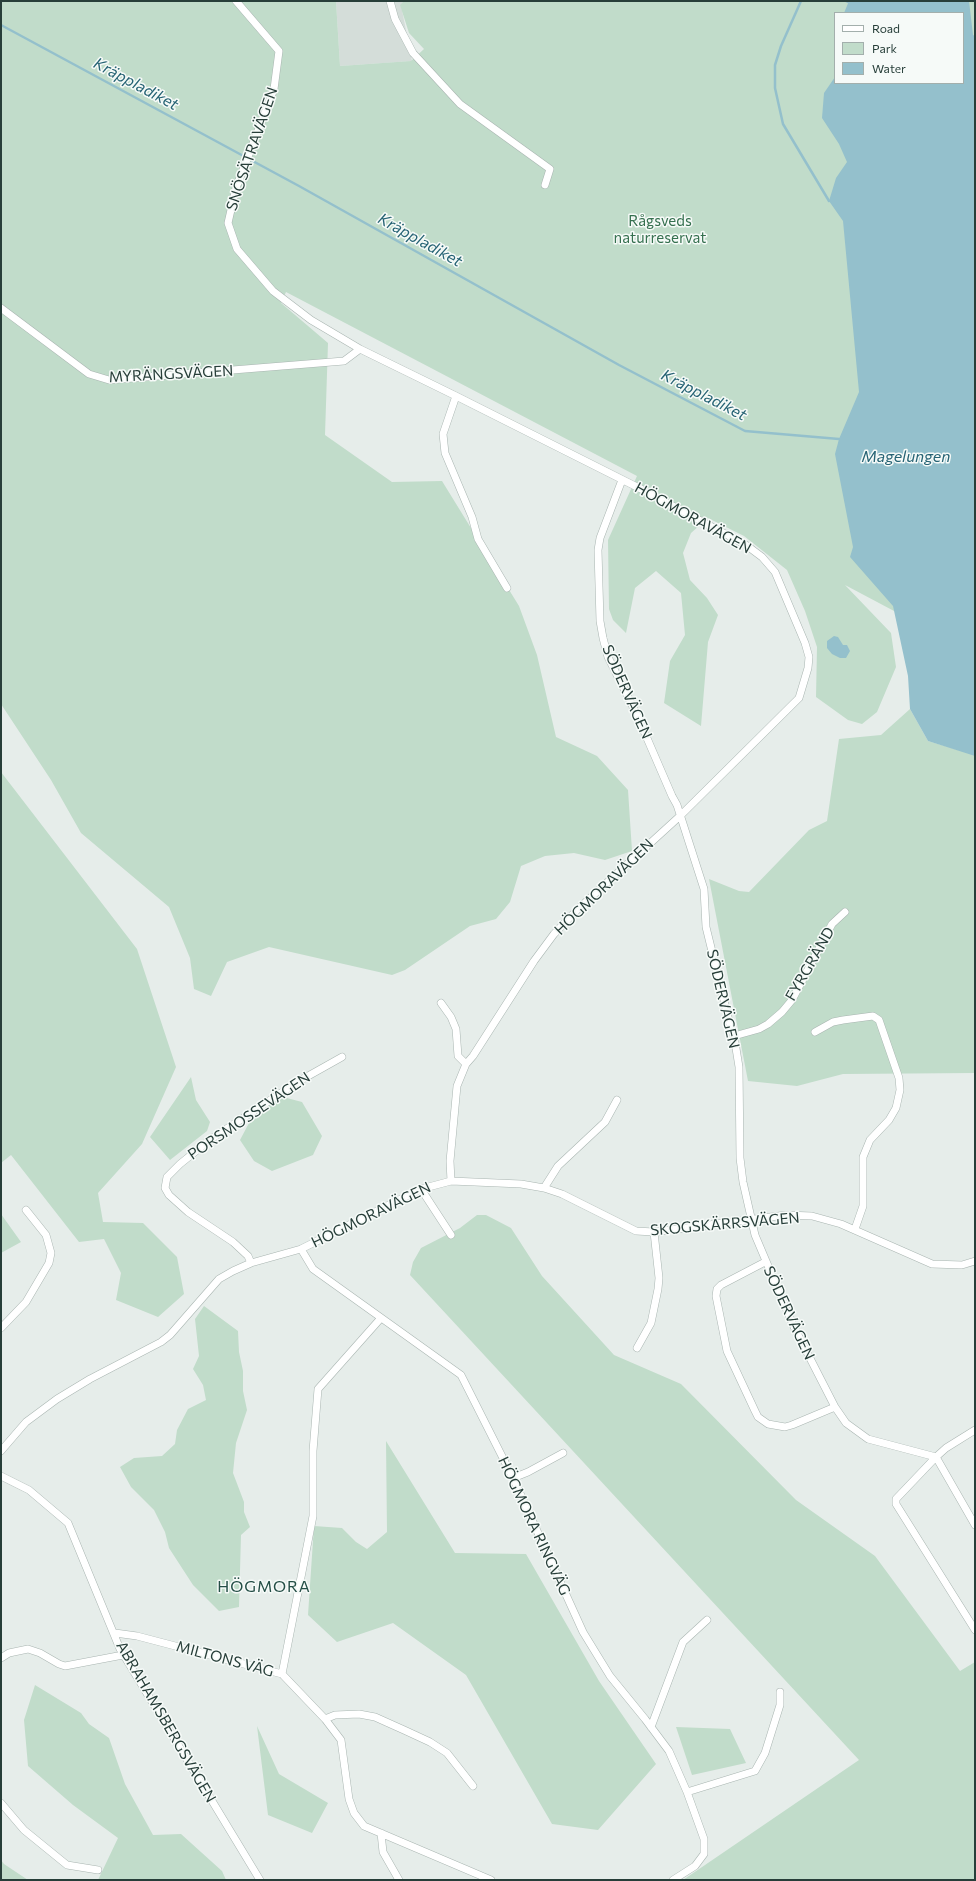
<!DOCTYPE html>
<html>
<head>
<meta charset="utf-8">
<style>
	body { margin:0 }
	#map { position:relative; width:976px; height:1881px; overflow:hidden; background:#e6edea; font-family:Commissioner,sans-serif }
	canvas { display:block }
	.frame { position:absolute; inset:0; border:2px solid #273e39; pointer-events:none }
	.legend { position:absolute; left:834px; top:12px; width:130px; height:72px; box-sizing:border-box; background:#f6faf8; border:1px solid #a3afac; margin:0; padding:5px 7px; list-style:none; font-size:12px; color:#273e39 }
	.legend li { display:flex; align-items:center; gap:8px; height:20px }
	.legend b { width:20px; border:1px solid #a3afac }
</style>
</head>
<body>
<div id="map">
<canvas width="976" height="1881"></canvas>
<div class="frame"></div>
<ul class="legend">
<li><b style="height:5px;background:#fff"></b>Road</li>
<li><b style="height:11px;background:#c1dcca"></b>Park</li>
<li><b style="height:11px;background:#94c0cc"></b>Water</li>
</ul>
</div>
<script>
const ctx = document.querySelector('canvas').getContext('2d');
ctx.lineJoin = 'round';
function fill(path, color) {
  ctx.fillStyle = color;
  ctx.fill(path, 'evenodd');
}
function shape(rows) {
  const path = new Path2D();
  for (const r of rows) {
    path.moveTo(r[0], r[1]);
    for (let i = 2; i < r.length; i += 2) path.lineTo(r[i], r[i + 1]);
  }
  return path;
}
function stroke(path, color, width, dash) {
  ctx.strokeStyle = color;
  ctx.lineWidth = width;
  ctx.lineCap = dash ? 'butt' : 'round';
  ctx.setLineDash(dash || []);
  ctx.stroke(path);
}
function drawText(font, color, halo, rows, align = 'center') {
  ctx.font = font + ' Commissioner,sans-serif';
  ctx.lineWidth = 3;
  ctx.setLineDash([]);
  ctx.textBaseline = 'middle';
  ctx.strokeStyle = halo;
  ctx.fillStyle = color;
  for (const [text, x, y, turn = 0] of rows) {
    ctx.save();
    ctx.translate(x, y);
    ctx.rotate((+turn || 0) * Math.PI / 180);
    ctx.textAlign = isNaN(turn) ? turn : align;
    if (halo) ctx.strokeText(text, 0, 0);
    ctx.fillText(text, 0, 0);
    ctx.restore();
  }
}
const built = shape([
	[336,1,404,1,401,5,412,61,340,66]
]);
const green = shape([
	[1,1,336,1,340,66,411,61,424,49,409,33,400,5,404,1,975,1,975,135,911,620,845,585,891,633,896,667,877,712,862,724,848,720,816,697,817,647,805,611,787,570,744,536,708,518,691,533,683,553,690,580,707,598,718,615,708,642,701,726,664,703,670,661,685,635,681,593,656,571,635,588,626,633,613,620,609,609,608,540,637,476,286,292,281,303,328,343,325,435,392,482,442,481,519,606,537,655,556,737,597,756,628,790,632,851,605,860,574,853,545,856,521,866,510,902,496,919,470,926,405,970,392,975,269,947,227,962,211,996,194,989,190,958,169,907,81,833,51,780,1,704],
	[835,13,963,13,963,83,835,83],
	[910,709,928,741,975,755,975,1073,843,1074,797,1086,748,1081,709,879,739,891,749,892,809,830,827,821,839,739,881,735],
	[1,772,137,949,176,1067,142,1144,98,1193,103,1222,143,1223,177,1257,184,1294,158,1317,116,1300,121,1273,104,1239,79,1242,11,1155,1,1163],
	[191,1077,196,1100,210,1122,207,1131,170,1160,150,1137],
	[279,1096,302,1102,322,1136,313,1155,272,1171,254,1161,240,1140,249,1123],
	[1,1214,21,1242,1,1253],
	[477,1215,486,1215,511,1228,542,1276,614,1355,681,1384,796,1500,875,1556,960,1671,975,1662,975,1880,683,1880,859,1760,410,1275,413,1262,421,1248,460,1228],
	[204,1306,238,1331,239,1352,243,1371,243,1391,247,1410,236,1443,233,1473,244,1502,244,1512,250,1527,241,1535,239,1607,219,1611,193,1585,169,1548,165,1532,154,1510,131,1487,120,1467,134,1458,162,1456,175,1444,177,1430,188,1409,206,1400,203,1385,193,1369,199,1356,195,1319],
	[386,1441,455,1553,526,1554,599,1681,656,1764,598,1830,552,1824,466,1675,393,1623,337,1642,308,1615,314,1526,342,1528,356,1542,367,1549,387,1532],
	[35,1685,81,1713,89,1724,109,1738,125,1784,153,1835,181,1834,222,1871,226,1880,98,1880,118,1838,73,1805,28,1766,24,1720],
	[257,1726,279,1774,328,1803,312,1833,268,1815],
	[676,1727,730,1729,746,1763,692,1775],
	[1,1860,4,1864,28,1880,1,1880]
]);
const water = shape([
	[849,1,969,1,973,35,975,36,975,756,928,741,910,709,908,676,893,606,850,557,853,547,835,454,839,439,859,392,843,221,829,201,836,178,847,162,839,144,822,118,824,93,835,77,835,83,963,83,963,13,844,13],
	[834,636,838,637,843,645,847,645,850,651,846,658,840,658,832,654,827,648,827,641]
]);
const stream = shape([
	[801,1,781,46,775,65,775,88,783,124,829,201],
	[846,1,848,2],
	[1,25,299,186,619,365,745,431,839,439]
]);
const street = shape([
	[390,1,395,19,413,53,460,104,550,169,545,185],
	[1,308,89,374,109,380,344,361,360,349],
	[456,396,443,434,445,453,472,517,478,539,507,588],
	[622,480,600,538,598,550,600,621,603,638,608,657,637,715,672,796,677,805,704,889,706,927,730,1025,734,1036,739,1067,740,1158,743,1182,755,1235,794,1327,835,1407,846,1423,868,1439,936,1457,946,1448,975,1430],
	[441,1003,451,1017,456,1029,458,1056,466,1064],
	[815,1032,833,1022,843,1020,873,1016,879,1020,899,1078,900,1090,896,1108,889,1120,870,1140,863,1157,863,1206,855,1229],
	[734,1036,759,1029,768,1024,782,1012,792,1000,832,924,845,912],
	[451,1181,521,1184,544,1188,562,1194,636,1231,654,1232,786,1215,812,1216,841,1224,932,1264,962,1265,975,1261],
	[544,1188,558,1166,605,1122,617,1100],
	[421,1189,451,1235],
	[301,1249,313,1269,461,1375,513,1478,583,1632,610,1676,645,1719,669,1751,687,1792,704,1839,704,1854,695,1866,673,1880],
	[765,1262,721,1285,717,1289,716,1296,727,1351,755,1411,758,1417,768,1424,785,1427,792,1425,835,1407],
	[251,1263,248,1256,233,1242,188,1212,169,1195,165,1188,167,1177,180,1164,211,1139,301,1080,342,1057],
	[1,1328,26,1302,49,1263,51,1253,46,1235,26,1210],
	[637,1348,651,1323,658,1289,659,1278,654,1232],
	[1,1451,26,1422,57,1399,90,1379,161,1342,170,1335,219,1279,233,1271,251,1263,301,1249,421,1189,451,1181,450,1161,457,1086,466,1064,473,1056,534,961,554,934,577,910,680,816,799,698,808,668,809,657,805,643,775,572,762,557,746,545,641,489,456,396,360,349,311,320,273,291,237,249,228,223,236,188,274,89,279,51,236,1],
	[1,1476,29,1490,68,1523,120,1649,260,1880],
	[513,1478,528,1472,563,1453],
	[975,1525,936,1457,896,1499,896,1504,975,1630],
	[115,1633,137,1636,282,1674,325,1719,341,1740,349,1799,354,1813,364,1826,491,1880],
	[1,1658,9,1653,28,1649,40,1653,59,1664,65,1666,123,1655],
	[282,1674,313,1516,313,1451,318,1389,381,1318],
	[325,1719,335,1715,359,1714,375,1717,404,1730,430,1742,447,1753,473,1786],
	[651,1727,683,1642,707,1620],
	[687,1792,755,1771,765,1753,780,1705,780,1692],
	[1,1803,24,1830,67,1865,98,1870],
	[381,1833,383,1852,399,1880]
]);
const streetNames = [
	["SNÖSÄTRAVÄGEN",252,149,-71],
	["MYRÄNGSVÄGEN",171,374,-3],
	["HÖGMORAVÄGEN",693,518,29],
	["SÖDERVÄGEN",627,692,66],
	["HÖGMORAVÄGEN",604,887,-44],
	["FYRGRÄND",810,964,-60],
	["SÖDERVÄGEN",723,999,77],
	["PORSMOSSEVÄGEN",249,1116,-34],
	["HÖGMORAVÄGEN",371,1215,-26],
	["SKOGSKÄRRSVÄGEN",725,1224,-5],
	["SÖDERVÄGEN",789,1313,65],
	["HÖGMORA RINGVÄG",534,1526,65],
	["MILTONS VÄG",225,1659,15],
	["ABRAHAMSBERGSVÄGEN",166,1722,60]
];
const parkNames = [
	["Rågsveds",660,221],
	["naturreservat",660,238]
];
const waterNames = [
	["Kräppladiket",136,84,28],
	["Kräppladiket",420,240,29],
	["Kräppladiket",704,395,27],
	["Magelungen",906,457]
];
const neighbourhoodNames = [
	["HÖGMORA",264,1587]
];
fill(built, '#d4ddd9');
fill(green, '#c1dcca');
fill(water, '#94c0cc');
stroke(stream, '#94c0cc', 2.5);
stroke(street, '#a9b5b1', 8);
stroke(street, '#fff', 7);
drawText('15px', '#273e39', '#f6faf8', streetNames);
drawText('15px', '#35704f', '#f6faf8', parkNames);
drawText('italic 16px', '#266374', '#f6faf8', waterNames);
ctx.letterSpacing = '1px';
drawText('16px', '#244e46', '#f6faf8', neighbourhoodNames);
ctx.letterSpacing = '0px';
</script>
</body>
</html>
